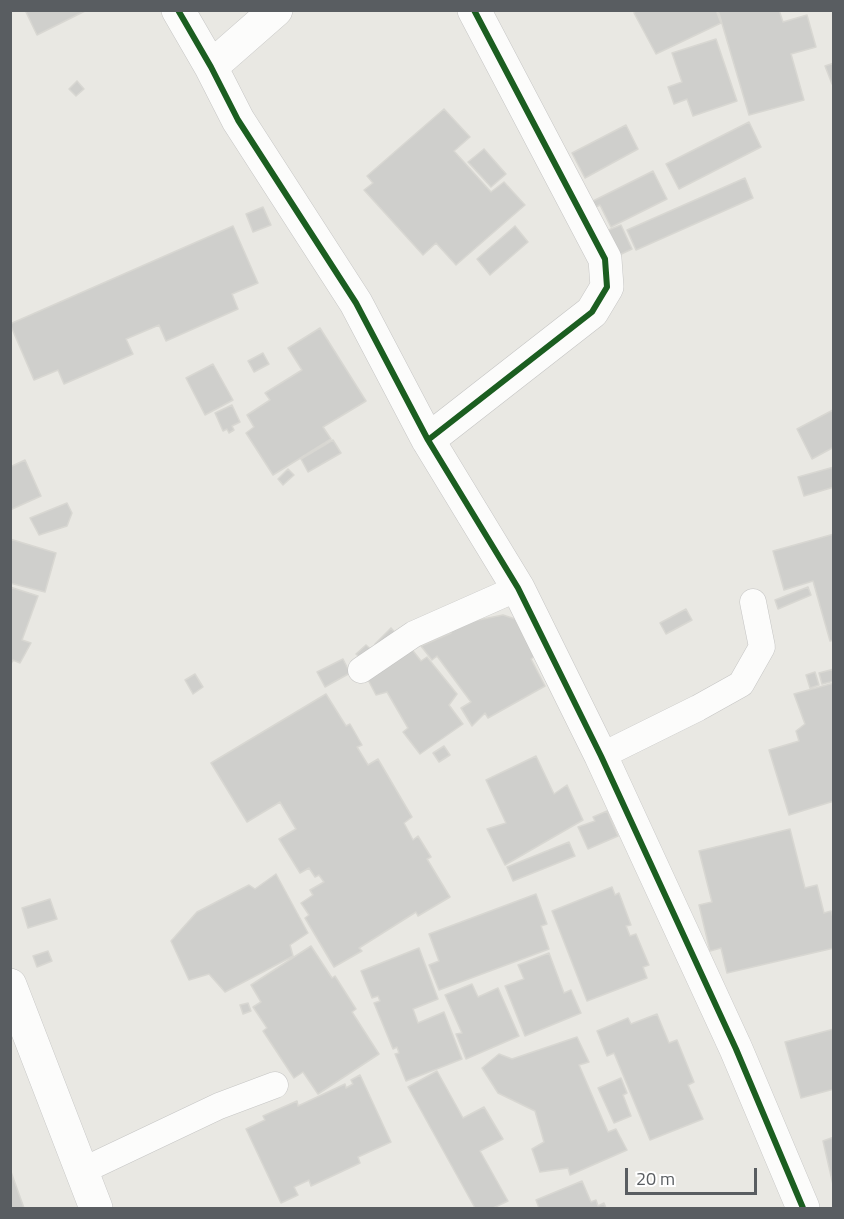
<!DOCTYPE html>
<html>
<head>
<meta charset="utf-8">
<style>
	body { margin:0 }
	#map { position:relative; width:844px; height:1219px; overflow:hidden; background:#e9e8e3; font-family:"Titillium Web",sans-serif }
	canvas { display:block }
	.frame { position:absolute; inset:0; border:12px solid #595d61; pointer-events:none }
	.scale { position:absolute; left:625px; top:1168px; width:132px; height:27px; box-sizing:border-box; border:3px solid #595d61; border-top:0; padding-left:8px; font-size:18px; line-height:21px; white-space:nowrap; color:#595d61; -webkit-text-stroke:4px #fff; paint-order:stroke }
</style>
</head>
<body>
<div id="map">
<canvas width="844" height="1219"></canvas>
<div class="frame"></div>
<div class="scale">20 m</div>
</div>
<script>
const ctx = document.querySelector('canvas').getContext('2d');
ctx.lineJoin = 'round';
function fill(path, color) {
  ctx.fillStyle = color;
  ctx.fill(path, 'evenodd');
}
function shape(rows) {
  const path = new Path2D();
  for (const r of rows) {
    path.moveTo(r[0], r[1]);
    for (let i = 2; i < r.length; i += 2) path.lineTo(r[i], r[i + 1]);
  }
  return path;
}
function stroke(path, color, width, dash) {
  ctx.strokeStyle = color;
  ctx.lineWidth = width;
  ctx.lineCap = dash ? 'butt' : 'round';
  ctx.setLineDash(dash || []);
  ctx.stroke(path);
}
const building = shape([
	[25,10,87,10,37,35,25,10],
	[636,10,716,10,721,23,656,54,634,13,636,10],
	[718,10,779,10,783,22,807,15,816,47,791,54,804,100,749,115,718,10],
	[716,39,737,101,693,116,687,99,674,104,668,87,682,82,672,53,716,39],
	[834,63,834,83,832,84,825,66,834,63],
	[77,81,84,89,76,96,69,89,77,81],
	[444,109,470,137,454,151,491,192,504,182,525,205,456,265,436,243,423,255,364,190,373,183,367,176,444,109],
	[749,122,761,147,679,189,666,164,749,122],
	[626,125,638,149,585,178,572,153,626,125],
	[484,149,506,174,491,187,468,162,484,149],
	[653,171,667,199,611,227,600,205,594,208,591,202,653,171],
	[745,178,753,198,636,250,627,230,745,178],
	[263,207,271,225,253,232,246,214,263,207],
	[621,225,632,249,617,256,606,231,621,225],
	[233,226,258,283,232,294,238,309,166,341,159,325,126,339,133,354,64,384,58,370,34,380,10,324,233,226],
	[515,226,528,242,490,275,477,259,515,226],
	[320,328,366,401,323,427,331,439,273,475,246,433,254,427,247,415,270,400,265,393,302,370,288,348,320,328],
	[263,353,269,364,254,372,248,361,263,353],
	[213,364,233,400,205,415,186,378,213,364],
	[232,405,240,422,232,426,234,430,229,433,227,429,223,431,215,413,232,405],
	[833,410,834,447,812,459,797,429,833,410],
	[333,440,341,453,308,472,301,459,333,440],
	[25,460,41,496,10,510,10,467,25,460],
	[834,467,834,487,804,496,798,477,834,467],
	[288,469,294,475,283,485,278,479,288,469],
	[67,503,72,513,67,526,39,535,30,518,67,503],
	[834,534,834,640,830,641,813,581,784,590,773,551,834,534],
	[10,539,56,553,45,592,10,583,10,539],
	[10,587,38,596,22,640,31,643,20,663,13,660,10,666,10,587],
	[808,587,811,595,778,609,775,600,808,587],
	[686,609,692,620,666,634,660,623,686,609],
	[503,615,515,619,535,656,531,659,545,686,488,718,485,713,472,726,461,708,471,702,437,656,432,660,421,646,451,633,449,626,503,615],
	[391,628,400,638,384,653,375,644,391,628],
	[366,645,374,652,365,662,356,654,366,645],
	[410,647,421,661,427,657,457,694,449,705,463,724,420,754,403,732,408,728,387,692,376,695,365,674,410,647],
	[343,659,350,673,325,687,317,672,343,659],
	[834,669,834,681,822,684,819,673,834,669],
	[815,672,819,685,810,688,806,675,815,672],
	[195,674,203,687,193,694,185,680,195,674],
	[834,683,834,801,789,815,769,750,799,741,796,731,805,724,794,694,834,683],
	[326,694,346,726,350,724,362,745,357,747,368,765,378,759,412,817,404,823,413,840,418,836,431,857,427,859,450,897,418,916,416,912,359,948,362,951,334,967,305,918,309,915,301,903,313,895,310,890,324,882,319,875,315,877,309,868,300,873,279,839,296,829,280,802,247,822,211,763,326,694],
	[444,746,450,755,439,762,433,753,444,746],
	[536,756,554,794,567,785,583,820,505,865,487,829,506,823,486,780,536,756],
	[607,811,618,836,588,849,578,827,595,821,593,817,607,811],
	[790,829,805,888,817,885,824,913,831,911,834,920,834,948,727,973,721,948,710,951,699,905,712,902,699,851,790,829],
	[569,842,575,856,513,881,507,867,569,842],
	[276,874,308,933,290,945,293,956,225,992,209,974,189,980,171,941,197,912,249,885,255,889,276,874],
	[612,887,615,895,619,893,631,925,626,926,630,936,636,934,649,965,643,967,647,978,587,1001,552,911,612,887],
	[536,894,547,924,541,926,549,949,439,990,429,965,439,961,429,934,536,894],
	[50,899,57,919,28,928,22,908,50,899],
	[311,946,332,978,335,976,356,1009,352,1012,379,1054,318,1094,303,1072,294,1078,263,1031,267,1028,253,1007,261,1002,251,985,311,946],
	[419,948,438,999,413,1009,418,1023,444,1012,462,1059,406,1081,395,1054,399,1053,397,1047,393,1049,374,1003,380,1001,378,996,372,998,361,971,419,948],
	[48,951,52,961,37,967,33,956,48,951],
	[549,953,564,993,571,990,581,1013,525,1036,505,986,524,979,518,965,549,953],
	[472,984,478,997,498,988,519,1036,466,1059,456,1034,462,1033,445,995,472,984],
	[248,1003,251,1011,243,1014,240,1005,248,1003],
	[657,1014,669,1043,677,1040,694,1082,688,1085,703,1119,650,1140,614,1053,607,1056,597,1031,628,1018,631,1024,657,1014],
	[834,1029,834,1089,801,1098,785,1042,834,1029],
	[577,1037,589,1062,579,1065,608,1132,616,1129,627,1150,570,1175,568,1168,540,1172,532,1149,544,1142,535,1111,498,1093,482,1068,499,1054,512,1059,577,1037],
	[437,1071,463,1118,484,1107,503,1139,480,1151,508,1201,493,1208,475,1208,408,1087,437,1071],
	[360,1075,391,1142,358,1157,360,1163,311,1186,309,1180,294,1187,298,1195,281,1203,246,1129,265,1120,263,1116,297,1101,298,1106,345,1084,346,1088,353,1084,351,1080,360,1075],
	[621,1078,627,1093,623,1095,631,1116,614,1123,598,1088,621,1078],
	[834,1137,834,1189,823,1141,834,1137],
	[10,1169,24,1208,10,1208,10,1169],
	[582,1181,591,1202,596,1200,598,1206,604,1203,606,1208,539,1208,536,1200,582,1181]
]);
const service = shape([
	[361,670,414,634,518,588],
	[601,756,698,708,741,684,762,647,753,602],
	[82,1171,219,1106,275,1085]
]);
const minor = shape([
	[178,10,211,67,238,120,356,303,428,440,518,588,601,756,736,1049,803,1208],
	[211,67,276,10],
	[428,440,592,312,607,287,605,259,474,10],
	[10,985,96,1208]
]);
const cycleway = shape([
	[178,10,211,67,238,120,356,303,428,440,518,588,601,756,736,1049,803,1208],
	[428,440,592,312,607,287,605,259,474,10]
]);
fill(building, '#cfcfcc');
stroke(building, '#d8d7d2', 1.5);
stroke(service, '#c5c5c4', 27);
stroke(minor, '#c5c5c4', 34);
stroke(service, '#fcfcfb', 26);
stroke(minor, '#fcfcfb', 33);
stroke(cycleway, '#1b5e20', 6);
</script>
</body>
</html>
